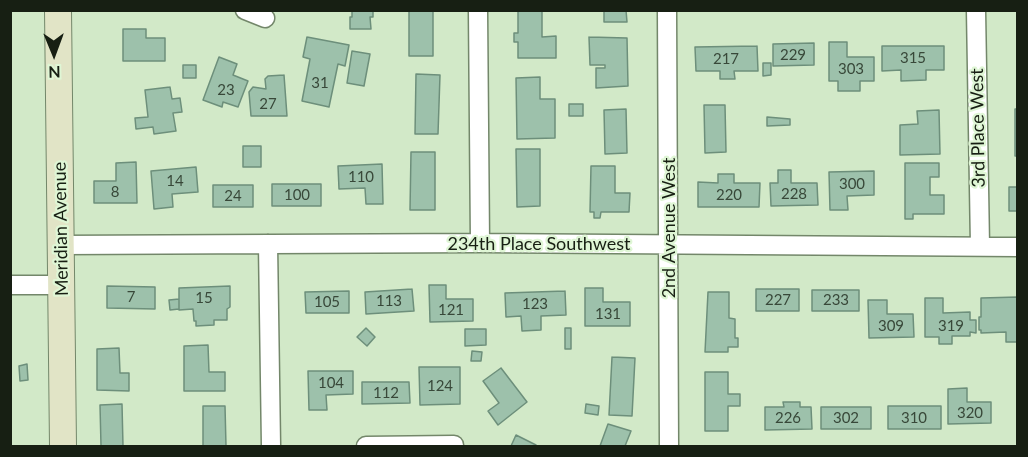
<!DOCTYPE html>
<html>
<head>
<meta charset="utf-8">
<style>
	body { margin:0 }
	#map { position:relative; width:1028px; height:457px; overflow:hidden; background:#d2e9c8; font-family:Lato,sans-serif }
	canvas { display:block }
	.frame { position:absolute; inset:0; border:12px solid #171f13; pointer-events:none }
	.north { position:absolute; left:24px; top:24px; width:60px; height:60px; -webkit-text-stroke:4px #dff6d5; paint-order:stroke; rotate:179deg; font-size:16px; font-weight:700; line-height:24px; text-align:center; color:#171f13 }
	.north::after { content:''; display:block; margin:auto; width:21px; height:27px; background:#171f13; clip-path:polygon(50% 0,100% 100%,50% 72%,0 100%) }
</style>
</head>
<body>
<div id="map">
<canvas width="1028" height="457"></canvas>
<div class="frame"></div>
<div class="north">N</div>
</div>
<script>
const ctx = document.querySelector('canvas').getContext('2d');
ctx.lineJoin = 'round';
function fill(path, color) {
  ctx.fillStyle = color;
  ctx.fill(path, 'evenodd');
}
function shape(rows) {
  const path = new Path2D();
  for (const r of rows) {
    path.moveTo(r[0], r[1]);
    for (let i = 2; i < r.length; i += 2) path.lineTo(r[i], r[i + 1]);
  }
  return path;
}
function stroke(path, color, width, dash) {
  ctx.strokeStyle = color;
  ctx.lineWidth = width;
  ctx.lineCap = dash ? 'butt' : 'round';
  ctx.setLineDash(dash || []);
  ctx.stroke(path);
}
function drawText(font, color, halo, rows, align = 'center') {
  ctx.font = font + ' Lato,sans-serif';
  ctx.lineWidth = 4.5;
  ctx.setLineDash([]);
  ctx.textBaseline = 'middle';
  ctx.strokeStyle = halo;
  ctx.fillStyle = color;
  for (const [text, x, y, turn = 0] of rows) {
    ctx.save();
    ctx.translate(x, y);
    ctx.rotate((+turn || 0) * Math.PI / 180);
    ctx.textAlign = isNaN(turn) ? turn : align;
    if (halo) ctx.strokeText(text, 0, 0);
    ctx.fillText(text, 0, 0);
    ctx.restore();
  }
}
const building = shape([
	[352,10,373,10,373,17,370,17,371,29,350,29,350,17,352,17,352,10],
	[409,10,433,10,433,56,409,56,409,10],
	[518,10,542,10,542,37,556,36,556,58,518,58,518,42,514,42,514,33,518,33,518,10],
	[604,10,626,10,627,22,604,22,604,10],
	[123,29,146,29,146,38,165,38,165,61,123,61,123,29],
	[307,37,349,45,345,66,338,64,329,107,302,101,310,59,303,57,307,37],
	[589,37,627,38,628,86,596,88,596,68,605,68,605,65,590,65,589,37],
	[829,42,847,42,847,57,874,57,874,81,860,81,860,91,838,91,838,81,829,81,829,42],
	[814,43,814,65,773,66,773,44,814,43],
	[757,46,758,71,734,71,735,79,720,79,720,71,696,71,695,47,757,46],
	[882,46,944,46,944,70,926,70,926,80,901,81,901,70,882,71,882,46],
	[352,51,370,54,364,86,347,83,352,51],
	[219,57,237,64,233,75,248,81,238,107,223,102,222,107,203,100,219,57],
	[763,63,771,63,771,75,763,76,763,63],
	[183,65,196,65,196,78,183,78,183,65],
	[416,74,440,75,438,134,415,134,416,74],
	[284,75,287,116,251,116,249,92,253,87,266,89,265,79,268,76,284,75],
	[540,77,540,99,555,99,555,138,517,139,516,78,540,77],
	[170,87,172,99,180,98,182,112,173,113,176,131,154,134,153,127,136,129,135,118,148,117,145,90,170,87],
	[569,104,583,104,583,116,569,116,569,104],
	[704,105,725,105,726,152,705,153,704,105],
	[626,109,627,153,605,154,604,110,626,109],
	[1015,109,1018,109,1018,156,1015,156,1015,109],
	[939,110,940,154,900,155,900,125,918,124,917,111,939,110],
	[767,117,790,119,790,125,767,126,767,117],
	[243,146,261,146,261,167,243,167,243,146],
	[516,149,540,149,540,206,517,207,516,149],
	[411,152,435,152,435,210,410,210,411,152],
	[136,162,137,203,94,203,94,181,116,181,116,163,136,162],
	[905,163,939,163,939,177,930,177,930,195,944,195,944,214,913,214,913,219,905,219,905,163],
	[382,164,383,204,366,204,365,188,339,189,338,166,382,164],
	[591,166,615,166,615,193,630,193,629,212,601,212,600,218,594,218,594,212,590,212,591,166],
	[196,167,198,192,172,194,173,207,154,209,151,171,196,167],
	[778,170,791,170,791,183,817,183,818,205,771,206,770,183,778,183,778,170],
	[874,171,874,195,847,196,848,210,830,210,829,172,874,171],
	[718,174,734,174,734,183,760,183,759,207,698,207,698,182,718,183,718,174],
	[272,184,321,184,321,206,272,206,272,184],
	[213,185,253,185,253,207,213,207,213,185],
	[1009,187,1018,187,1018,211,1009,211,1009,187],
	[429,285,446,285,446,299,473,299,473,321,430,322,429,285],
	[107,286,155,287,155,309,107,308,107,286],
	[230,286,230,307,227,309,227,320,214,320,214,325,196,326,196,321,194,321,193,309,179,310,179,288,230,286],
	[585,288,603,288,603,302,630,302,630,326,585,326,585,288],
	[412,289,414,311,366,314,365,292,412,289],
	[756,289,799,289,799,311,756,311,756,289],
	[812,290,859,290,859,311,812,311,812,290],
	[349,291,349,313,306,313,305,292,349,291],
	[565,291,566,315,541,316,541,330,522,331,521,316,506,317,505,293,565,291],
	[708,292,729,292,729,318,735,319,735,338,738,338,738,347,728,347,728,352,705,352,708,292],
	[1018,297,1018,342,1006,342,1006,332,981,333,981,330,979,330,979,317,981,317,981,298,1018,297],
	[925,298,943,298,943,313,970,312,970,320,976,320,976,333,970,332,970,336,952,336,952,344,939,344,939,337,925,337,925,298],
	[179,299,179,309,170,310,169,300,179,299],
	[868,300,887,300,887,314,913,314,914,337,869,338,868,300],
	[366,328,375,337,367,346,357,337,366,328],
	[565,328,571,328,571,349,565,349,565,328],
	[465,329,486,329,486,345,465,346,465,329],
	[208,345,209,372,225,372,225,391,184,391,184,346,208,345],
	[119,348,120,373,129,373,129,391,97,390,97,349,119,348],
	[472,351,482,352,481,361,471,361,472,351],
	[612,357,635,358,632,416,609,415,612,357],
	[27,364,28,380,20,381,19,366,27,364],
	[419,367,460,367,460,404,420,405,419,367],
	[501,368,527,402,498,425,488,411,499,403,483,381,501,368],
	[308,371,353,371,353,394,326,395,327,410,309,410,308,371],
	[705,372,728,372,728,394,740,394,740,406,728,406,728,431,705,431,705,372],
	[362,382,409,382,410,403,362,404,362,382],
	[967,388,967,402,991,402,991,423,948,424,948,389,967,388],
	[783,402,800,402,800,407,811,407,812,429,765,430,765,407,784,407,783,402],
	[122,404,123,446,101,446,100,405,122,404],
	[586,404,599,406,598,415,585,413,586,404],
	[203,406,225,406,226,446,203,446,203,406],
	[888,406,941,406,941,429,888,429,888,406],
	[821,407,871,407,871,429,821,429,821,407],
	[608,424,631,431,625,446,600,446,608,424],
	[516,435,536,445,536,446,511,446,516,435]
]);
const minor = shape([
	[245,10,265,18],
	[478,10,480,243],
	[667,10,669,446],
	[976,10,980,246],
	[268,244,271,446],
	[61,245,480,243,1018,247],
	[10,285,61,285],
	[366,446,454,445]
]);
const secondary = shape([
	[58,10,63,446]
]);
const numberNames = [
	["229",793,55],
	["315",913,58],
	["217",726,59],
	["303",851,69],
	["31",320,83],
	["23",226,90],
	["27",268,104],
	["110",361,177],
	["14",175,181],
	["300",852,184],
	["8",115,192],
	["228",794,194],
	["100",297,195],
	["220",729,195],
	["24",233,196],
	["7",131,297],
	["15",204,298],
	["227",778,300],
	["233",836,300],
	["113",389,301],
	["105",327,302],
	["123",535,304],
	["121",451,310],
	["131",608,314],
	["309",891,326],
	["319",951,326],
	["104",331,383],
	["124",440,386],
	["112",386,393],
	["320",970,413],
	["226",788,418],
	["302",846,418],
	["310",914,418]
];
const streetNames = [
	["3rd Place West",978,128,-91],
	["2nd Avenue West",669,228,-90],
	["Meridian Avenue",61,229,-91],
	["234th Place Southwest",539,244]
];
fill(building, '#9dc1ab');
stroke(building, '#6d8f7b', 1.5);
stroke(minor, '#73876a', 21);
stroke(secondary, '#73876a', 28);
stroke(minor, '#fff', 18);
stroke(secondary, '#e1e4c6', 26);
drawText('15px', '#384839', null, numberNames);
drawText('18px', '#171f13', '#dff6d5', streetNames);
</script>
</body>
</html>
